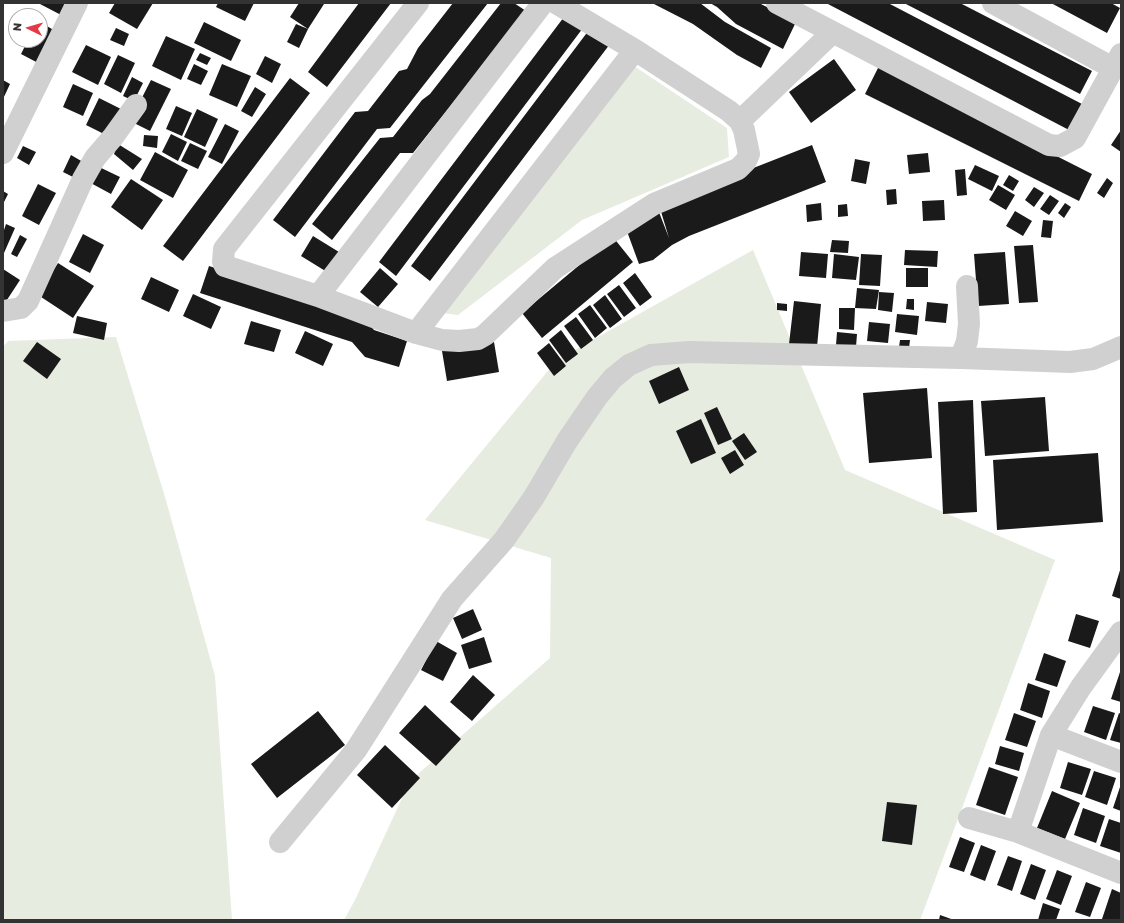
<!DOCTYPE html>
<html>
<head>
<meta charset="utf-8">
<style>
	body { margin:0 }
	#map { position:relative; width:1124px; height:923px; overflow:hidden; background:#fff; font-family:"Golos Text",sans-serif }
	canvas { display:block }
	.frame { position:absolute; inset:0; border:4px solid #333; pointer-events:none }
	.north { position:absolute; left:8px; top:8px; width:40px; height:40px; box-sizing:border-box; background:#fff; border:1px solid #adadad; border-radius:50%; rotate:275deg; font-size:11px; font-weight:700; line-height:16px; text-align:center; color:#333 }
	.north::after { content:''; display:block; margin:auto; width:14px; height:18px; background:#e63946; clip-path:polygon(50% 0,100% 100%,50% 72%,0 100%) }
</style>
</head>
<body>
<div id="map">
<canvas width="1124" height="923"></canvas>
<div class="frame"></div>
<div class="north">N</div>
</div>
<script>
const ctx = document.querySelector('canvas').getContext('2d');
ctx.lineJoin = 'round';
function fill(path, color) {
  ctx.fillStyle = color;
  ctx.fill(path, 'evenodd');
}
function shape(rows) {
  const path = new Path2D();
  for (const r of rows) {
    path.moveTo(r[0], r[1]);
    for (let i = 2; i < r.length; i += 2) path.lineTo(r[i], r[i + 1]);
  }
  return path;
}
function stroke(path, color, width, dash) {
  ctx.strokeStyle = color;
  ctx.lineWidth = width;
  ctx.lineCap = dash ? 'butt' : 'round';
  ctx.setLineDash(dash || []);
  ctx.stroke(path);
}
const green = shape([
	[634,66,727,128,729,157,582,220,458,315,442,313],
	[753,250,845,470,1055,560,920,920,344,920,355,900,410,781,550,658,551,558,425,520,557,360],
	[116,337,165,497,215,676,232,920,3,920,3,347,8,341]
]);
const building = shape([
	[40,3,70,3,63,16,40,4],
	[115,3,153,3,137,29,109,13],
	[218,3,254,3,245,21,216,7],
	[299,3,324,4,308,29,290,17],
	[359,3,391,3,327,87,308,72],
	[453,3,488,3,390,128,377,129,295,237,273,220,355,112,368,111,399,71,407,69,418,48],
	[501,3,514,3,526,11,413,153,400,153,332,240,312,224,380,138,393,137,422,100,430,94],
	[652,3,700,3,725,22,771,48,761,68,737,55,693,24],
	[710,3,759,3,796,22,783,49,736,24,717,7],
	[826,3,888,3,1082,104,1069,130],
	[904,3,960,3,1092,71,1080,94],
	[1051,3,1111,3,1120,8,1107,33],
	[567,13,586,24,396,276,379,262],
	[40,22,57,32,40,64,21,54,28,40,40,40],
	[204,22,241,40,231,61,194,43],
	[296,24,308,29,299,48,287,42],
	[592,26,613,40,430,281,411,266],
	[116,28,129,34,124,46,110,40],
	[166,36,195,49,181,80,152,66],
	[86,45,111,57,98,85,72,72],
	[200,53,211,58,207,65,196,60],
	[118,55,135,63,121,93,104,84],
	[265,56,281,64,272,83,256,74],
	[834,59,856,90,811,123,789,92],
	[194,64,208,71,201,85,187,79],
	[222,64,251,76,237,107,209,95],
	[879,66,1092,174,1079,201,865,94],
	[132,77,143,83,134,101,123,96],
	[290,78,310,93,183,261,163,246],
	[3,80,10,84,3,99],
	[151,80,171,89,150,131,130,121],
	[73,84,93,93,83,116,63,107],
	[255,87,266,94,252,117,241,111],
	[99,98,123,110,110,137,86,125],
	[176,106,192,113,182,136,166,129],
	[197,109,218,119,205,147,184,137],
	[225,124,239,131,222,164,208,157],
	[1121,130,1121,152,1111,145],
	[171,134,187,142,178,161,162,152],
	[144,135,158,136,157,148,143,146],
	[190,143,207,151,198,169,181,161],
	[118,144,142,159,133,170,114,154],
	[812,145,826,182,689,236,672,245,653,260,639,264,625,226,657,207,669,238,659,205],
	[23,146,36,152,29,165,17,158],
	[155,152,188,170,173,198,140,180],
	[928,153,930,172,909,174,907,155],
	[71,155,83,162,75,178,63,172],
	[855,159,870,162,866,184,851,181],
	[95,165,120,177,111,194,87,181],
	[975,165,999,176,992,191,968,179],
	[965,169,967,195,957,196,955,170],
	[1009,175,1019,181,1013,191,1003,185],
	[1107,178,1113,183,1104,198,1097,193],
	[131,179,163,200,142,230,111,207],
	[38,184,56,193,39,225,22,216],
	[998,185,1015,195,1006,210,989,200],
	[1034,187,1044,193,1034,207,1025,200],
	[896,189,897,204,887,205,886,190],
	[3,191,8,194,3,204],
	[1050,195,1059,201,1049,215,1040,209],
	[944,200,945,220,923,221,922,201],
	[821,203,822,220,807,222,806,205],
	[1065,203,1071,207,1064,218,1058,213],
	[847,204,848,216,838,217,838,205],
	[1015,211,1032,221,1023,236,1006,226],
	[1043,220,1053,221,1051,238,1041,237],
	[6,224,15,228,4,253,3,252,3,233],
	[83,234,104,245,90,273,69,262],
	[20,235,27,239,17,257,11,254],
	[313,236,339,252,327,272,301,256],
	[613,237,633,262,542,338,522,313],
	[832,240,849,241,848,253,830,252],
	[1033,245,1038,302,1019,303,1014,246],
	[905,250,938,251,937,267,904,265],
	[801,252,828,254,826,278,799,276],
	[1005,252,1009,304,978,306,974,254],
	[834,254,859,257,856,280,832,278],
	[861,254,882,255,880,286,859,285],
	[58,263,94,286,73,318,38,295],
	[209,266,361,315,374,330,407,341,399,367,365,357,352,342,200,293],
	[380,268,398,284,378,307,360,292],
	[906,268,928,268,928,287,906,287],
	[3,269,20,280,3,306],
	[635,273,652,297,640,306,623,283],
	[151,277,179,290,169,312,141,299],
	[619,285,636,308,624,317,607,294],
	[857,288,879,290,876,309,855,308],
	[879,292,894,293,892,312,878,310],
	[193,294,221,307,211,329,183,316],
	[605,295,622,319,610,328,593,305],
	[907,299,914,299,914,310,906,309],
	[794,301,821,304,817,347,789,344],
	[927,302,948,304,946,323,925,321],
	[777,303,787,304,787,311,777,310],
	[590,305,607,328,595,338,578,314],
	[839,308,855,308,854,330,839,329],
	[897,314,919,316,917,335,895,332],
	[77,316,107,323,104,340,73,333],
	[576,317,593,340,581,349,564,326],
	[251,321,281,330,274,352,244,344],
	[869,322,890,324,888,343,867,341],
	[561,330,578,354,566,363,549,340],
	[305,331,333,344,323,366,295,353],
	[837,332,857,334,856,347,836,345],
	[900,340,910,340,909,348,899,347],
	[37,342,61,359,47,379,23,361],
	[494,342,499,372,447,381,442,351],
	[549,343,566,366,554,376,537,353],
	[679,367,689,390,659,404,649,381],
	[927,388,932,458,869,463,863,393],
	[1045,397,1049,451,985,456,981,401],
	[973,400,977,512,943,514,938,402],
	[717,407,732,439,718,445,704,413],
	[701,419,716,453,691,464,676,431],
	[744,433,757,452,745,460,732,441],
	[735,450,744,465,730,474,721,458],
	[1098,453,1103,522,997,530,993,460],
	[1121,567,1121,599,1112,596],
	[473,609,482,630,462,639,453,618],
	[1076,614,1099,621,1090,648,1068,641],
	[484,637,492,662,469,669,461,645],
	[436,641,457,653,443,681,421,670],
	[1044,653,1066,661,1057,687,1035,680],
	[1120,672,1121,673,1121,702,1111,699],
	[473,675,495,695,472,721,450,702],
	[1028,683,1050,691,1042,718,1020,710],
	[425,705,461,739,436,766,399,733],
	[1093,706,1115,713,1106,740,1084,732],
	[318,711,345,745,277,798,251,764],
	[1014,713,1036,721,1027,747,1005,740],
	[1119,713,1121,714,1121,743,1110,740],
	[385,745,420,778,392,808,357,775],
	[1000,746,1024,753,1019,771,995,764],
	[1068,762,1091,769,1082,795,1060,788],
	[989,767,1018,777,1005,815,976,805],
	[1094,771,1116,778,1107,805,1085,797],
	[1121,784,1121,811,1113,808],
	[1052,791,1080,803,1065,839,1037,828],
	[887,802,917,805,912,845,882,841],
	[1083,808,1105,816,1096,843,1074,835],
	[1109,819,1121,823,1121,853,1100,846],
	[960,837,975,843,964,872,949,867],
	[981,845,996,851,985,881,970,875],
	[1008,856,1022,861,1012,891,997,885],
	[1031,864,1046,870,1035,900,1020,894],
	[1057,870,1072,876,1061,905,1046,899],
	[1086,882,1101,888,1090,917,1075,912],
	[1112,889,1121,893,1121,920,1102,919],
	[1043,903,1060,909,1056,920,1038,920],
	[940,915,954,920,939,920]
]);
const minor = shape([
	[418,3,224,249,223,262,225,266,318,296,416,333,442,340,459,341,478,339,485,335,555,268,654,204,738,169,746,161,749,154,744,130,740,121,729,111,635,50,556,3],
	[777,3,1049,145,1060,146,1075,138,1121,54],
	[993,3,1113,68],
	[740,121,832,33],
	[3,153,77,3],
	[318,296,543,3],
	[3,311,21,308,28,301,83,179,95,158,113,137,136,105],
	[416,333,635,50],
	[961,358,967,341,969,324,967,286],
	[1051,735,1121,762],
	[969,818,1018,832,1051,735,1081,687,1121,632],
	[1018,832,1121,873],
	[280,842,356,750,452,599,504,540,534,497,567,441,597,397,613,378,629,365,651,355,689,352,961,358,1070,362,1093,359,1121,347]
]);
fill(green, '#e6ecdf');
fill(building, '#1a1a1a');
stroke(minor, '#d0d0d0', 22);
</script>
</body>
</html>
